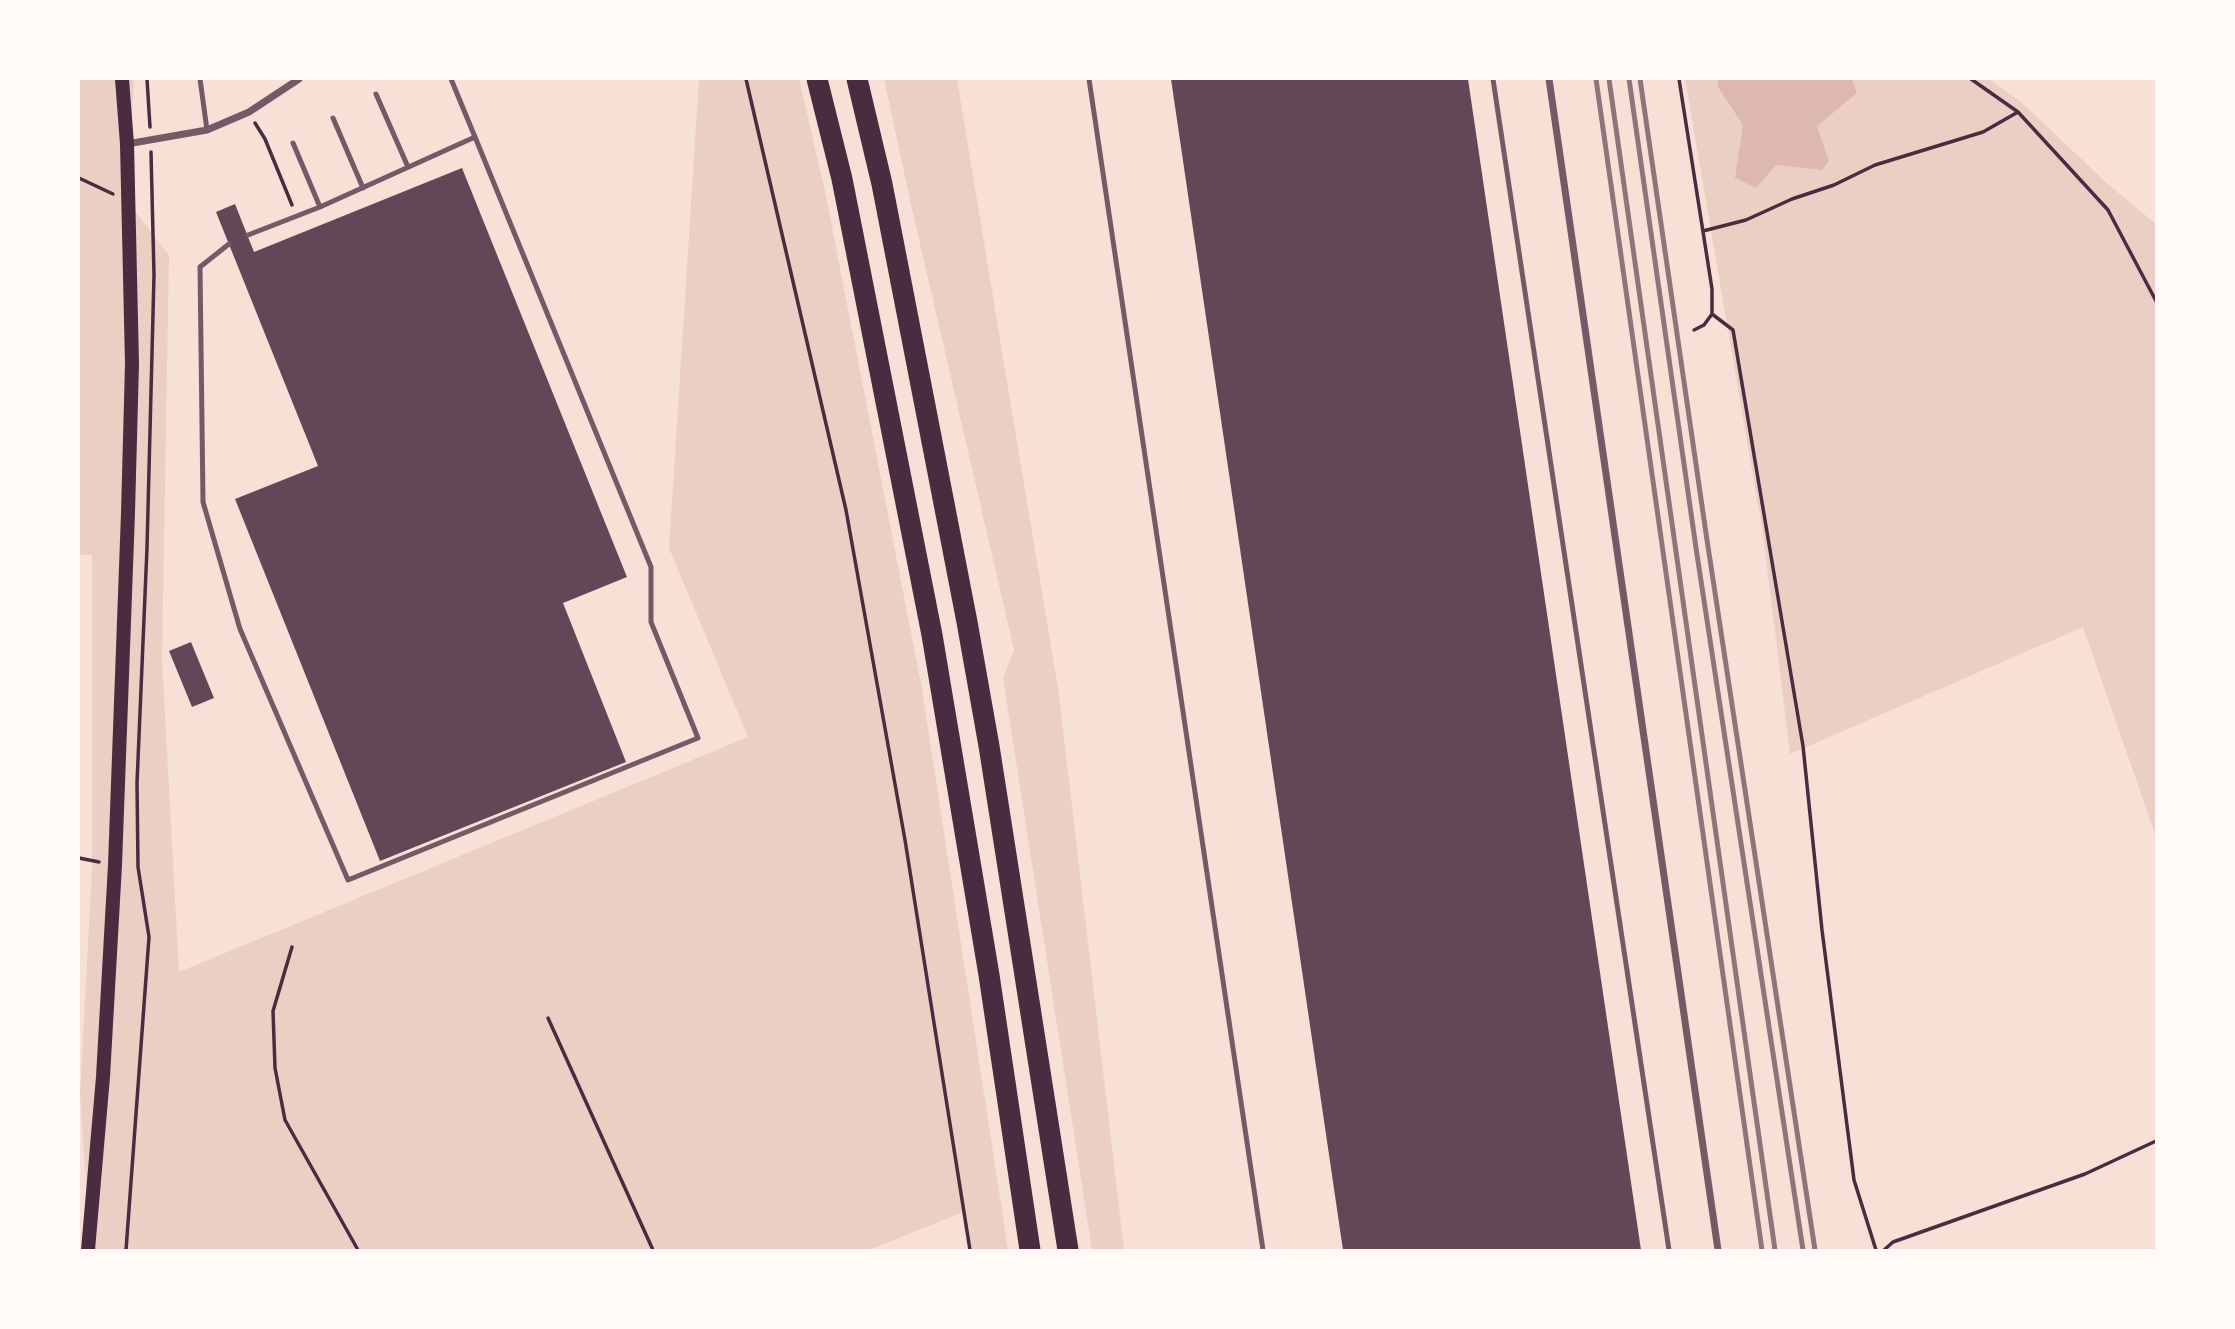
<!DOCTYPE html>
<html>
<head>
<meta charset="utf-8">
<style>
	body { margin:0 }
	#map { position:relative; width:2235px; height:1329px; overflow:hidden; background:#f7e1d7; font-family:Lato,sans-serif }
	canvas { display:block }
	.frame { position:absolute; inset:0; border:80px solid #fffaf5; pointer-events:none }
</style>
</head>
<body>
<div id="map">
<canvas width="2235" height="1329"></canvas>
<div class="frame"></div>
</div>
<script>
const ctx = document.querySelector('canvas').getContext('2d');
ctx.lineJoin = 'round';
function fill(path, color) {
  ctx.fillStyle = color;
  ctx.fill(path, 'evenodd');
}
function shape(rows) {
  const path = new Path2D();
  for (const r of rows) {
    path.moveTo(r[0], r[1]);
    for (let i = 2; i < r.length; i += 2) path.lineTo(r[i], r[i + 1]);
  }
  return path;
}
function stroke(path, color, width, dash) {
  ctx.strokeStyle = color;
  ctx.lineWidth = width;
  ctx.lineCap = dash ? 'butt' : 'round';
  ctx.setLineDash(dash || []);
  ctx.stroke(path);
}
const green = shape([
	[79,79,134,79,127,201,169,255,162,659,179,972,748,737,669,548,699,79,799,79,825,191,922,689,1008,1250,969,1250,963,1212,869,1250,89,1250,90,1240,80,1095,92,868,92,555,79,555],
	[884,79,957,79,1059,695,1124,1250,1092,1250,1003,678,1014,650,914,218],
	[1685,79,1989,79,2020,101,2109,185,2156,224,2156,837,2083,627,1790,754,1763,534]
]);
const water = shape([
	[1718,79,1852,79,1857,93,1817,126,1829,161,1822,170,1776,165,1756,188,1735,178,1743,125,1718,87]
]);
const building = shape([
	[1171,79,1468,79,1641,1250,1343,1250],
	[462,168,627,577,563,603,626,762,380,861,235,499,318,466,216,212,235,204,254,252],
	[191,642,214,698,192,707,169,651]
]);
const path = shape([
	[147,79,150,127],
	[746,79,846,510,905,840,970,1250],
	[1679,79,1712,289,1712,314,1704,325,1694,330],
	[1971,79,2018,112,2108,210,2156,301],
	[255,123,265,139,292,205],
	[79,178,113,194],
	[1703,231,1746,220,1792,199,1834,185,1875,165,1983,132,2018,112],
	[1712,314,1733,330,1803,746,1822,930,1854,1180,1876,1250],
	[79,858,99,862],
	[292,947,273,1011,275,1068,285,1120,358,1250],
	[548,1018,653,1250],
	[126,1250,149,937,138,867,137,783,147,548,154,275,151,152],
	[1884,1250,1893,1242,2085,1174,2156,1141]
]);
const service = shape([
	[200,79,207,130],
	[1089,79,1263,1250],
	[1493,79,1669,1250],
	[376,94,408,167],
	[333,118,363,188],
	[293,143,320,207],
	[248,235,320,207,475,137,451,79],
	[229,244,200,267,203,502,240,629,348,880,698,738,651,622,651,567,475,137]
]);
const minor = shape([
	[1549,79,1718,1250],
	[127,144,207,130,249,112,299,79]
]);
const secondary = shape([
	[88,1250,103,1077,115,865,128,513,132,364,127,144,122,79]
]);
const motorway = shape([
	[817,79,842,179,932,635,989,975,1030,1250],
	[857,79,882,184,967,622,989,746,1068,1250]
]);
const rail = shape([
	[1596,79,1762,1250],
	[1609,79,1775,1250],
	[1629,79,1696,548,1803,1250],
	[1640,79,1707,540,1815,1250]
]);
fill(green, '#ebcfc5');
fill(water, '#dcb8b0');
fill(building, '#644757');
stroke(path, '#4a2c40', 3.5);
stroke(service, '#755966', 5);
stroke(minor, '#755966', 7);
stroke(secondary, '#4a2c40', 14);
stroke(motorway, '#4a2c40', 21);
stroke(rail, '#8f747c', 5);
</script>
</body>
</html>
